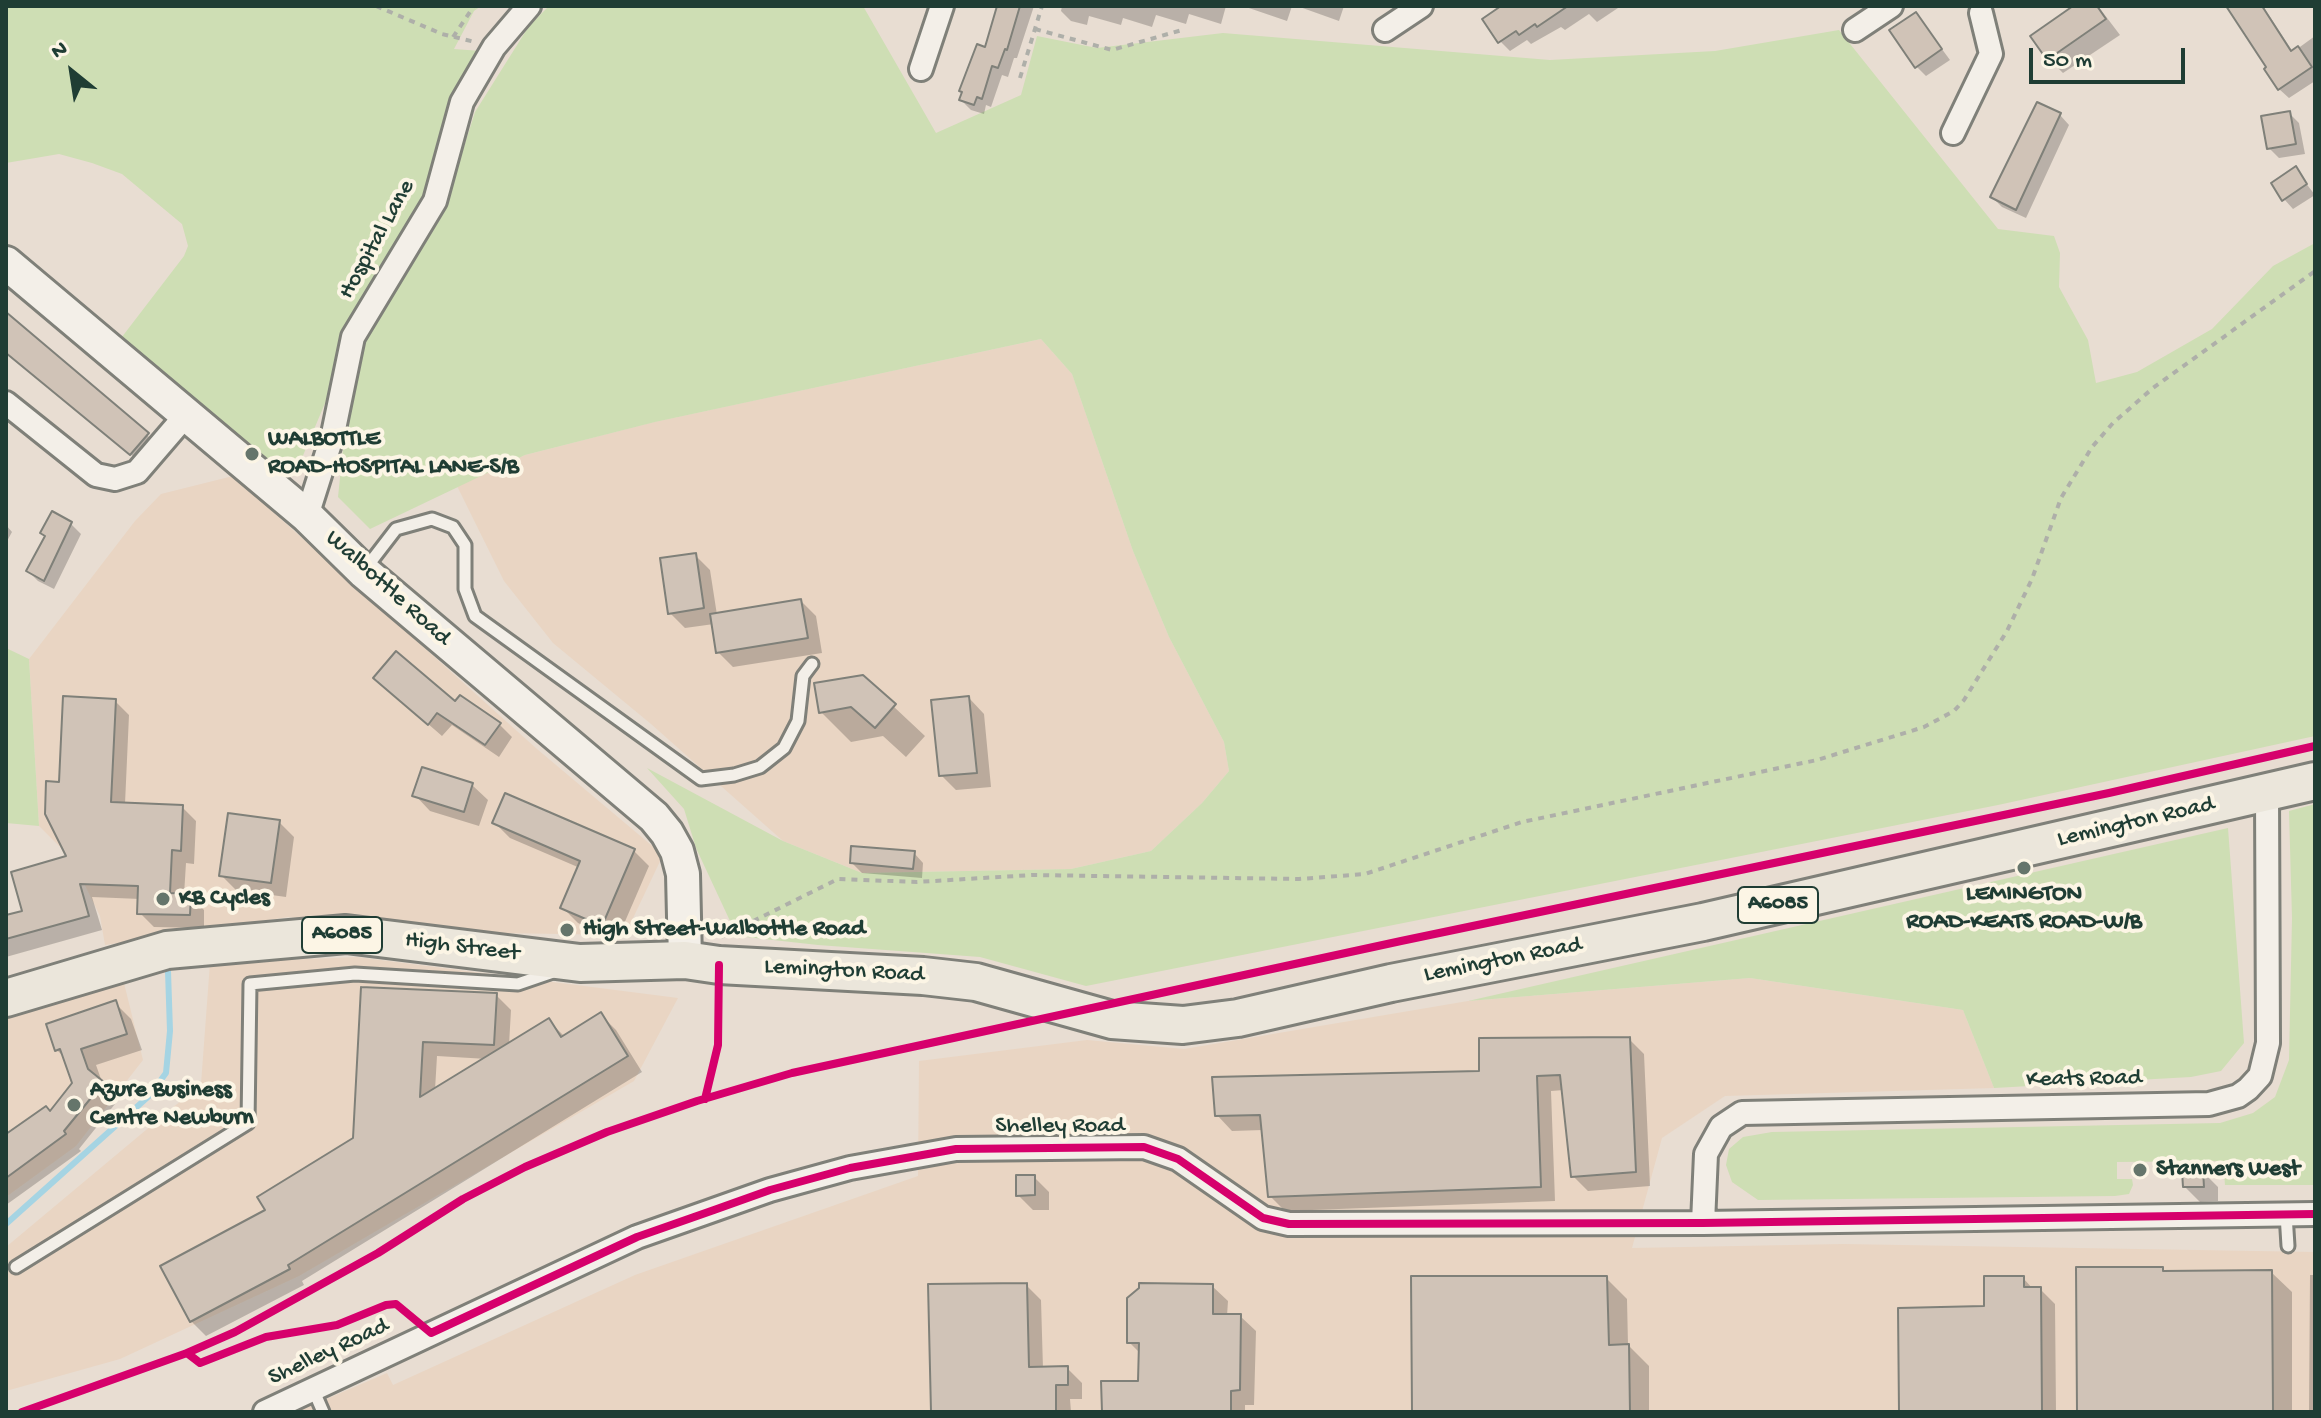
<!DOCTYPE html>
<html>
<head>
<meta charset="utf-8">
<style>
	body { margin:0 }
	#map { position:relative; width:2321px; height:1418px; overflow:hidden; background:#e8ddd2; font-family:"Gochi Hand",sans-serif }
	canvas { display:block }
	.frame { position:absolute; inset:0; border:8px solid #1f3d34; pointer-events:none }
	.north { position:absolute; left:32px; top:32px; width:80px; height:80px; -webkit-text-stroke:6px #fcf5e5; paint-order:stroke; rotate:330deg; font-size:22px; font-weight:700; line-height:32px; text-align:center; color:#1f3d34 }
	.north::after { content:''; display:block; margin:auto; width:28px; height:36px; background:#1f3d34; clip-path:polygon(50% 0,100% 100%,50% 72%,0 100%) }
	.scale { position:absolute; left:2029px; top:48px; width:156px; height:36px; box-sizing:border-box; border:4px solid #1f3d34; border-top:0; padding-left:10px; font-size:24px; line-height:28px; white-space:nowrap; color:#1f3d34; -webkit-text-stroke:6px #fcf5e5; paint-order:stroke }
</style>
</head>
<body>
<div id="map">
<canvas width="2321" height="1418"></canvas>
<div class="frame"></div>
<div class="north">N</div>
<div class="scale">50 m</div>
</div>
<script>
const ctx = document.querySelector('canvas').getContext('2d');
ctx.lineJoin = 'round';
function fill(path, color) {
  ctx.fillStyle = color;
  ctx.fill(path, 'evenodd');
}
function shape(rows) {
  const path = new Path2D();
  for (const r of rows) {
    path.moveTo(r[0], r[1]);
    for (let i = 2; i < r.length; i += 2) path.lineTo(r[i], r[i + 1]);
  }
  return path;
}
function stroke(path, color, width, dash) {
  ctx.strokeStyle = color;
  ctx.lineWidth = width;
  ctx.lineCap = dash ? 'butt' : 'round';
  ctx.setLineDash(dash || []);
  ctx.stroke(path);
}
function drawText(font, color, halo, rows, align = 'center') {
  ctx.font = font + ' "Gochi Hand",sans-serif';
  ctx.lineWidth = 8;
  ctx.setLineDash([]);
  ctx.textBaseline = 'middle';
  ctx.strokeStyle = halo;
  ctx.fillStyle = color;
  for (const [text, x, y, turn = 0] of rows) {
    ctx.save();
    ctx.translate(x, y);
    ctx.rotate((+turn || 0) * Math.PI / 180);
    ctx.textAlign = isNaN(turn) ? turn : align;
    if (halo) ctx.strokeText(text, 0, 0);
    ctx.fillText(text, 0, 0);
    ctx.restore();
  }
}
const built = shape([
	[1041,339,1072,374,1133,551,1169,637,1224,742,1229,771,1202,803,1151,851,1071,869,862,873,783,841,651,724,553,643,504,581,457,486,525,455,654,422],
	[233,476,537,749,663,855,625,935,432,932,288,917,105,945,100,916,72,859,39,826,29,659,135,521,161,494],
	[357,957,678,998,634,1081,299,1276,120,1359,6,1391,6,1247,201,1084,210,963],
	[1750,978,1963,1010,1994,1088,1725,1096,1662,1138,1632,1248,1843,1244,2315,1252,2315,1412,296,1412,387,1373,393,1385,635,1275,918,1176,919,1061,1087,1040,1184,1049,1468,1001],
	[123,979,143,1060,76,1146,6,1197,6,1015]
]);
const green = shape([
	[6,6,481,6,474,11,454,49,481,51,428,193,336,377,299,465,283,470,115,346,184,256,188,246,182,224,122,174,92,163,59,154,6,163],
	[549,6,863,6,936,133,1021,95,1037,36,1097,48,1223,33,1550,60,1715,51,1839,30,1998,229,2054,236,2060,253,2059,287,2088,340,2096,383,2137,372,2212,329,2273,266,2315,243,2315,736,1998,805,1086,986,980,957,818,945,737,936,696,848,684,809,647,768,783,841,862,873,1071,869,1151,851,1202,803,1229,771,1224,742,1169,637,1133,551,1072,374,1041,339,655,422,525,455,370,529,338,497,346,420,363,345,442,216,475,112,529,26],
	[6,648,29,659,39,826,6,823],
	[2315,804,2315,1185,2225,1185,2223,1161,2117,1162,2117,1179,2132,1179,2133,1185,2129,1194,2115,1196,1758,1200,1732,1182,1726,1165,1729,1149,1743,1137,1772,1132,2220,1123,2253,1113,2275,1097,2289,1060,2292,918,2289,811],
	[2228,828,2244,1043,2221,1071,2191,1077,1994,1088,1963,1010,1750,978,1468,1001]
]);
const shadow = shape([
	[999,6,1034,6,1017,58,1014,58,1008,77,1002,75,991,107,986,105,984,114,971,110,961,100,986,49],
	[1062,6,1226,6,1221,24,1189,14,1186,24,1156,15,1152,27,1123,18,1121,25,1089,16,1087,25,1071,21,1061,11],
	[1243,6,1292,6,1287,21],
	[1297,6,1344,6,1339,21],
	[1515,6,1621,6,1597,22,1589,14,1565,30,1561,27,1531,44,1527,40,1510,51,1500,41],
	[2077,6,2098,6,2120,35,2063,73,2048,58],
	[2228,6,2263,6,2293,52,2315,36,2315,81,2289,98,2279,89,2269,68],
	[1916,14,1950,60,1926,76,1916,66],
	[2289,113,2299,123,2305,154,2279,158,2269,148],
	[2060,115,2069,125,2026,218,2002,207,1992,197],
	[2295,169,2315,195,2293,209,2284,199],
	[6,314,46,346,157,444,141,463,6,351],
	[71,524,81,534,54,589,38,581,28,571],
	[6,525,12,532,6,543],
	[695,555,710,570,717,615,801,601,816,616,822,653,733,667,718,652,714,624,685,628,670,613],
	[862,677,925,736,906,757,883,736,851,742,821,712],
	[375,678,456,704,499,724,512,737,499,757,452,725,442,736],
	[969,698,984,714,991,787,956,790,941,775],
	[115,701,129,715,125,804,182,807,196,821,194,864,186,863,184,895,190,896,204,910,204,928,154,927,140,913,140,899,92,897,102,930,6,957,6,917,24,912,68,857,61,784],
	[423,769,472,785,488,800,479,826,430,811,415,795],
	[506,796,634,851,649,866,617,940,578,923,562,907,580,868,510,838,495,823],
	[279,822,294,837,286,897,236,890,221,875],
	[914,853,923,863,922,878,862,873,852,863],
	[363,989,496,995,511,1010,509,1045,549,1021,565,1037,601,1015,616,1030,642,1072,302,1281,304,1285,206,1336,191,1321,268,1211,355,1139],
	[437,1056,487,1059,435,1090],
	[115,1003,131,1019,142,1050,96,1065,102,1082,119,1099,79,1149,81,1151,6,1205,6,1137,51,1113,74,1084,66,1059,57,1050],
	[1629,1039,1644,1054,1650,1186,1588,1191,1573,1176,1564,1090,1551,1091,1555,1201,1285,1211,1270,1196,1263,1130,1232,1131,1217,1115,1481,1073],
	[2203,1172,2218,1187,2218,1201,2200,1202,2185,1187],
	[1034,1177,1049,1192,1049,1210,1033,1210,1018,1195],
	[2162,1269,2167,1273,2271,1272,2292,1292,2292,1412,2079,1412],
	[2310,1275,2315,1275,2315,1412,2309,1412],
	[1606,1278,1627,1299,1628,1345,1649,1366,1649,1412,1414,1412],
	[2023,1278,2033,1289,2040,1289,2055,1304,2056,1412,1901,1412,1986,1308],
	[1026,1285,1041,1300,1043,1369,1067,1368,1082,1383,1082,1399,1070,1399,1071,1412,932,1412],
	[1212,1286,1228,1301,1227,1316,1240,1316,1256,1331,1254,1405,1245,1405,1245,1412,1104,1412,1140,1383,1141,1354,1129,1342]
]);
const stream = shape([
	[6,1224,149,1096,166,1073,170,1031,168,971]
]);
const building = shape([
	[997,6,1020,6,1007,50,1005,49,998,68,992,66,982,99,977,97,974,105,959,100,962,92,959,91,977,44,985,47,997,6],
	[1501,6,1568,6,1537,27,1535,24,1519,35,1516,31,1498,43,1482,19,1501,6],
	[2073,6,2097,6,2106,19,2047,60,2030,36,2073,6],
	[2226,6,2262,6,2291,51,2298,46,2312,67,2278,90,2264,69,2266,67,2226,6],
	[1916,12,1942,49,1915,68,1889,30,1916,12],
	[2037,102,2061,113,2016,210,1990,197,2037,102],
	[2290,111,2296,144,2267,149,2261,116,2290,111],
	[2296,166,2307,184,2282,201,2271,183,2296,166],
	[6,312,149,433,130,455,6,353,6,312],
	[52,511,72,522,44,581,26,571,45,536,40,533,52,511],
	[696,553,704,608,668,614,660,558,696,553],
	[801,599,808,638,716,653,710,614,801,599],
	[396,651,455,701,460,695,501,723,485,745,437,713,428,725,373,678,396,651],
	[863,675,896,704,875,728,851,707,819,713,814,683,863,675],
	[63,696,116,699,111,802,183,805,181,851,172,850,170,893,191,894,190,915,137,914,138,886,80,884,89,916,6,939,6,915,22,911,11,872,66,856,45,814,46,781,59,782,63,696],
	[969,696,977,773,939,776,931,700,969,696],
	[422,767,473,783,464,812,412,796,422,767],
	[505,793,635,849,602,926,560,908,580,861,492,823,505,793],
	[228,813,280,820,271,883,219,876,228,813],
	[851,846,915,851,913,869,850,863,851,846],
	[361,987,497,993,494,1045,423,1042,420,1097,549,1018,561,1037,601,1012,628,1056,288,1265,290,1269,190,1322,160,1266,265,1210,257,1197,353,1138,361,987],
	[116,1000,127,1034,81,1049,88,1069,104,1082,64,1131,66,1134,6,1178,6,1134,46,1106,50,1111,72,1083,60,1049,55,1051,46,1024,116,1000],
	[1630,1037,1636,1172,1571,1177,1560,1075,1537,1076,1541,1187,1268,1197,1260,1115,1215,1116,1212,1077,1479,1071,1479,1038,1630,1037],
	[2203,1170,2204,1187,2183,1187,2182,1171,2203,1170],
	[1016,1175,1035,1175,1035,1195,1016,1196,1016,1175],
	[2076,1267,2163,1267,2163,1271,2272,1270,2273,1412,2077,1412,2076,1267],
	[1411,1276,1607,1276,1609,1345,1629,1344,1630,1412,1412,1412,1411,1276],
	[1984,1276,2024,1276,2024,1287,2041,1287,2042,1412,1899,1412,1898,1308,1984,1306,1984,1276],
	[1027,1283,1029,1367,1068,1366,1068,1385,1056,1385,1056,1412,931,1412,928,1284,1027,1283],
	[1139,1283,1213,1284,1213,1314,1241,1314,1240,1390,1231,1391,1231,1412,1102,1412,1101,1381,1138,1381,1139,1343,1127,1343,1127,1298,1139,1288,1139,1283]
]);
const path = shape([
	[376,6,442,34,475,42],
	[1035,29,1112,50,1182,30],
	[453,37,474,6],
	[1020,78,1042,6],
	[721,937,838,879,917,882,1032,875,1299,879,1365,874,1522,822,1817,760,1924,727,1954,711,1964,700,2007,631,2032,579,2061,498,2092,447,2113,423,2153,388,2315,271]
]);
const lane = shape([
	[366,568,396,529,432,519,453,527,465,545,465,589,475,616,701,779,734,775,760,767,784,748,798,721,803,676,812,664],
	[2286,1214,2288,1246],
	[16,1267,248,1123,250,984,355,974,518,984,553,972],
	[313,1389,323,1412]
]);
const street = shape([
	[1385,30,1421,6],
	[1855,30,1891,6],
	[921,69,942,6],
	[1953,133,1991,54,1981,13],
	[6,403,96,475,115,479,137,472,186,415],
	[307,516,333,434,353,337,435,201,462,102,494,47,529,6],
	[1703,1223,1706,1154,1721,1127,1742,1113,2209,1104,2238,1096,2248,1089,2260,1076,2268,1043,2267,794],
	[265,1412,637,1237,770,1190,850,1168,956,1149,1144,1147,1178,1159,1263,1218,1289,1224,1703,1223,2315,1214]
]);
const secondary = shape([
	[6,263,307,516,364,572,654,817,667,833,677,851,683,874,685,960]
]);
const primary = shape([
	[6,998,167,950,346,934,580,963,685,960,719,965,923,976,976,982,1112,1020,1183,1025,1238,1018,1391,983,1703,922,2315,781]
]);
const cycleway = shape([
	[705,1099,718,1045,719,965],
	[187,1353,200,1363,266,1337,337,1325,386,1305,396,1304,431,1333,637,1237,714,1210,770,1190,850,1168,956,1149,1144,1147,1178,1159,1263,1218,1289,1224,1703,1223,2315,1214],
	[22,1412,187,1353,235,1332,378,1253,463,1199,525,1167,607,1132,697,1101,792,1073,1401,941,2109,793,2315,746]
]);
const markers = [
	[252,454,8,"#65756b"],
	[2024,868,8,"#65756b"],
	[163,899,8,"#65756b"],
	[567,930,8,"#65756b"],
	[74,1105,8,"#65756b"],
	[2140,1170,8,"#65756b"]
];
const shields = [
	[1778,905,80],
	[342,935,80]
];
const shieldNames = [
	["A6085",1778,905],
	["A6085",342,935]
];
const streetNames = [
	["Hospital Lane",378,240,-61],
	["Walbottle Road",387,589,42],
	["Lemington Road",2136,823,-13],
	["High Street",462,948,7],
	["Lemington Road",1503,961,-11],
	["Lemington Road",844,972,3],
	["Keats Road",2084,1080,-1],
	["Shelley Road",1060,1127],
	["Shelley Road",329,1353,-25]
];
const poiNames = [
	["WALBOTTLE",268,440],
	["ROAD-HOSPITAL LANE-S/B",268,468],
	["LEMINGTON",2024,895,"center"],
	["ROAD-KEATS ROAD-W/B",2024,923,"center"],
	["KB Cycles",179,899],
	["High Street-Walbottle Road",583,930],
	["Azure Business",90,1091],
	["Centre Newburn",90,1119],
	["Stanners West",2156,1170]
];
fill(built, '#e9d5c3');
fill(green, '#cedeb4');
fill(shadow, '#0003');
stroke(stream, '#a5d4e3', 6);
fill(building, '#d0c3b7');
stroke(building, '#7f8079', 2);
stroke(lane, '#7f8079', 17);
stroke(street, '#7f8079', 28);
stroke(secondary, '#7f8079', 38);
stroke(primary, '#7f8079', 42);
stroke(path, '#aeafa9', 4, [6, 6]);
stroke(lane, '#f3efe8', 11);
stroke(street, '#f3efe8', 22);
stroke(secondary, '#f3efe8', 32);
stroke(primary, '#ebe6db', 36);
stroke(cycleway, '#d6006c', 8);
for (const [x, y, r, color] of markers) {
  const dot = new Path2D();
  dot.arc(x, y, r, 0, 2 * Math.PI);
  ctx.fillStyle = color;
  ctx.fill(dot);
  stroke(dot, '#fcf5e5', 3);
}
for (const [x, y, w] of shields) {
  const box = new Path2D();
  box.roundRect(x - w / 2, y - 18, w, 36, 6);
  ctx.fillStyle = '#fcf5e5';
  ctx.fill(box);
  stroke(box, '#1f3d34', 2);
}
drawText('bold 22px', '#1f3d34', null, shieldNames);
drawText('24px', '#1f3d34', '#fcf5e5', streetNames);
drawText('bold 24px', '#1f3d34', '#fcf5e5', poiNames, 'left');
</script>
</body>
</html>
